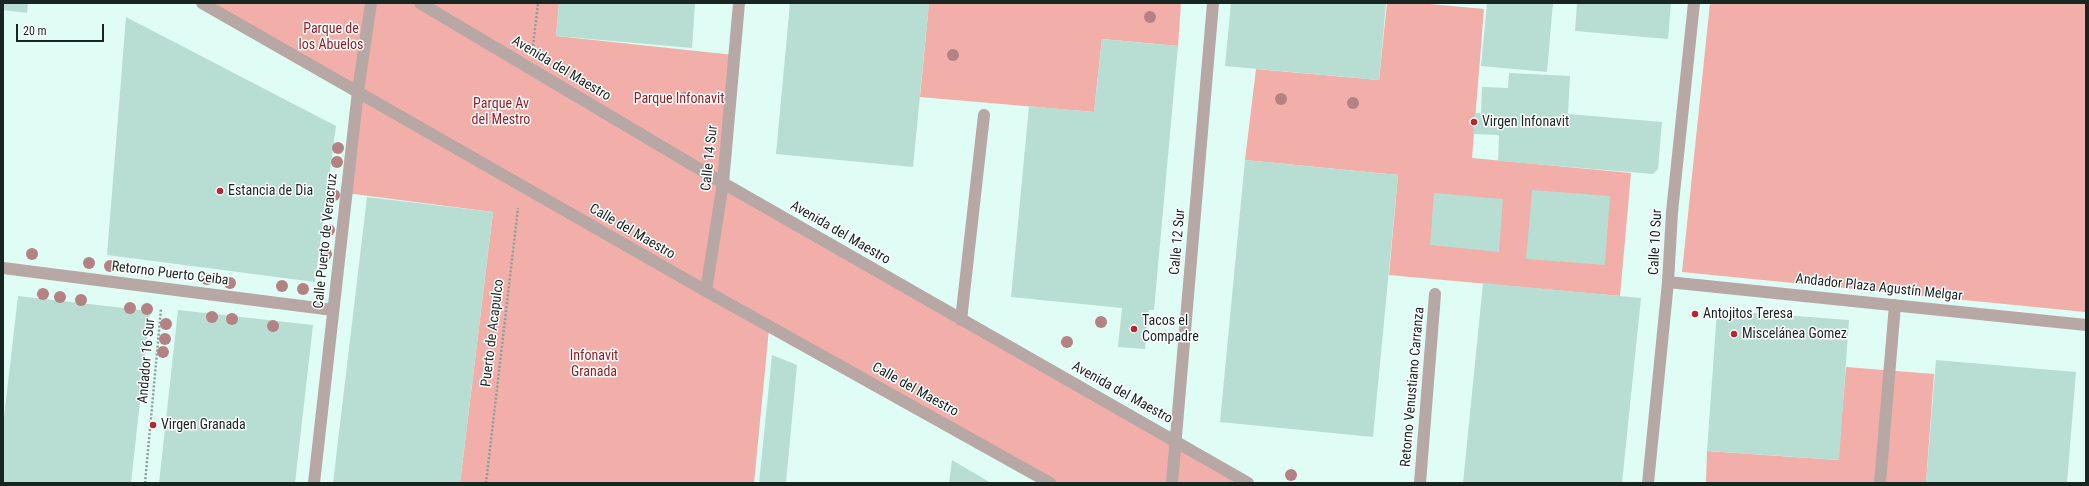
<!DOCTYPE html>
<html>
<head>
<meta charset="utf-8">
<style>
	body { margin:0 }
	#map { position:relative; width:2089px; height:486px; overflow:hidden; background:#e0fdf5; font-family:"Roboto Condensed",sans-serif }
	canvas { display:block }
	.frame { position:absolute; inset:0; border:4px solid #182622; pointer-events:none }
	.scale { position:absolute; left:16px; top:24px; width:88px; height:18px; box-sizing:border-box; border:2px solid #182622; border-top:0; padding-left:5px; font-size:12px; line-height:14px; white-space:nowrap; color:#182622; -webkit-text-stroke:3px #fff; paint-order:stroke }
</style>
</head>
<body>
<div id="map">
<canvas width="2089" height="486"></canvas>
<div class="frame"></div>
<div class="scale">20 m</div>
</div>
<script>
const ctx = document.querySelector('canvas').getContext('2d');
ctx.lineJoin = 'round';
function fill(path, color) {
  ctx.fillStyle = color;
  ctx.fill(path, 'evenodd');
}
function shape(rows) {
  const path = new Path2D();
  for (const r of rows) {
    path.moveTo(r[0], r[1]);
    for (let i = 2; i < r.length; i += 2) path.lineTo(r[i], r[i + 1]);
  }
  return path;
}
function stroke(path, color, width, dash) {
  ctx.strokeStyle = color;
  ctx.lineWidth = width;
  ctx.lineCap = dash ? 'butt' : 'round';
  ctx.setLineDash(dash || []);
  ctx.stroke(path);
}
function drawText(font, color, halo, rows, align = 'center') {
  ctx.font = font + ' "Roboto Condensed",sans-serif';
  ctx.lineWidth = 3;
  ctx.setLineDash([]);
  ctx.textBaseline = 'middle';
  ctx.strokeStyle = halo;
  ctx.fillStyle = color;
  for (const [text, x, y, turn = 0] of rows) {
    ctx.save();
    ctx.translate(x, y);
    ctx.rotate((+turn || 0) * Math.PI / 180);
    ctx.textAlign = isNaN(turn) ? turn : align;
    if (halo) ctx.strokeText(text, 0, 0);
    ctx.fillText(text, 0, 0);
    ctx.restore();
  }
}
const green = shape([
	[202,3,371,3,358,92,769,329,754,483,460,483,493,212,346,193,357,91],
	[374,3,413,3,523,65,421,3,559,3,556,36,734,55,723,183,1239,483,1055,483,360,91],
	[929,3,1181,3,1178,46,1102,39,1094,112,920,97],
	[1387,3,1419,3,1484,9,1472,158,1631,173,1620,296,1389,275,1398,175,1245,160,1256,69,1379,80],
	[1710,3,2086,3,2085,312,1682,272],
	[1846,367,1934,374,1926,483,1706,483,1707,451,1838,460]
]);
const building = shape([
	[3,3,28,3,27,13,3,10],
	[559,3,695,3,692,48,556,36],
	[790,3,929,3,913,167,776,154],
	[1231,3,1386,3,1379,80,1225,66],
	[1487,3,1553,3,1547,72,1481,66],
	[1577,3,1671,3,1668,39,1575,31],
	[126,17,336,126,315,282,107,255],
	[1102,39,1178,46,1154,310,1149,310,1145,349,1118,347,1122,308,1011,297,1029,106,1094,112],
	[1509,73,1570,76,1568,114,1662,122,1658,169,1653,174,1498,161,1499,135,1473,134,1475,113,1481,113,1482,87,1508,88],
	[1245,160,1398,175,1373,437,1220,422],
	[1532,190,1610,196,1605,265,1526,259],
	[1434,193,1503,199,1499,252,1430,245],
	[367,197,493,212,460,483,333,483],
	[1483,283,1641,298,1622,483,1463,483],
	[18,296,150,311,131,483,3,483,3,426],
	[178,310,313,325,295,483,159,483],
	[1717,310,1849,320,1839,460,1707,451],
	[772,355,797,365,786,483,759,483],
	[1936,360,2076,372,2067,483,1926,483],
	[952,460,991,483,949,483]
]);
const path = shape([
	[533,46,538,3],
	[145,483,161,309],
	[486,483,518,208]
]);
const lane = shape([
	[961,320,984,115],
	[1420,483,1435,294]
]);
const street = shape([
	[202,3,706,291,1050,483],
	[420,3,723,183,1248,483],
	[3,268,333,310],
	[1668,282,2086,325],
	[706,291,723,183,739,3],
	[314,483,358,91,371,3],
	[1172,483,1213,3],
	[1648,483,1668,282,1672,212,1694,3],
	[1880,483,1895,305]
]);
const trees = [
	[1150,17],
	[953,55],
	[685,98],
	[1281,99],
	[1353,103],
	[338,148],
	[337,162],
	[334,195],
	[329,230],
	[32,254],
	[326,254],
	[89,263],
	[110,266],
	[207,279],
	[230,283],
	[282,286],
	[303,289],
	[43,294],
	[60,297],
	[81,300],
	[130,308],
	[147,309],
	[212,317],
	[232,319],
	[1101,322],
	[166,324],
	[273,326],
	[165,339],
	[1067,342],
	[163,352],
	[1291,475]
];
const markers = [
	[1474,122,4,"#b8272f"],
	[220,191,4,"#b8272f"],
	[1695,314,4,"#b8272f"],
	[1134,329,4,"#b8272f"],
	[1734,334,4,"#b8272f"],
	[153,425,4,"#b8272f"]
];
const parkNames = [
	["Parque de",331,29],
	["los Abuelos",331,45],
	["Parque Infonavit",679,99],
	["Parque Av",501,104],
	["del Mestro",501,120],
	["Infonavit",594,356],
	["Granada",594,372]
];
const streetNames = [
	["Avenida del Maestro",561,69,31],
	["Calle 14 Sur",710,158,-84],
	["Calle del Maestro",632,232,30],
	["Avenida del Maestro",840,233,30],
	["Calle Puerto de Veracruz",326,241,-84],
	["Calle 12 Sur",1178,242,-85],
	["Calle 10 Sur",1656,242,-87],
	["Retorno Puerto Ceiba",170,274,7],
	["Andador Plaza Agustín Melgar",1879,288,6],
	["Puerto de Acapulco",493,333,-83],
	["Andador 16 Sur",147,361,-85],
	["Retorno Venustiano Carranza",1413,387,-85],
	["Calle del Maestro",915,390,29],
	["Avenida del Maestro",1122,393,29]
];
const poiNames = [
	["Virgen Infonavit",1482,122],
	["Estancia de Dia",228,191],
	["Antojitos Teresa",1703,314],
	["Tacos el",1142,321],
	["Compadre",1142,337],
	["Miscelánea Gomez",1742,334],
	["Virgen Granada",161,425]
];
fill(green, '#f2aea9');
fill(building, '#b8ddd2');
stroke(path, '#889f98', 2.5, [2, 2]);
stroke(lane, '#b7a7a5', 12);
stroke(street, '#b7a7a5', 12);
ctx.fillStyle = '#b48282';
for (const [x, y] of trees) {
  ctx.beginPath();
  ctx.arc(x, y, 6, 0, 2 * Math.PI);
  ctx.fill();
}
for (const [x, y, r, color] of markers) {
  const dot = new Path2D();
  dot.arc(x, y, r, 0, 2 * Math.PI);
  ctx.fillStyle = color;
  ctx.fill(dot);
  stroke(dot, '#fff', 1.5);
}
drawText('14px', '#901e24', '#fff', parkNames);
drawText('14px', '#182622', '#fff', streetNames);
drawText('14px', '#182622', '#fff', poiNames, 'left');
</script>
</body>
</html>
